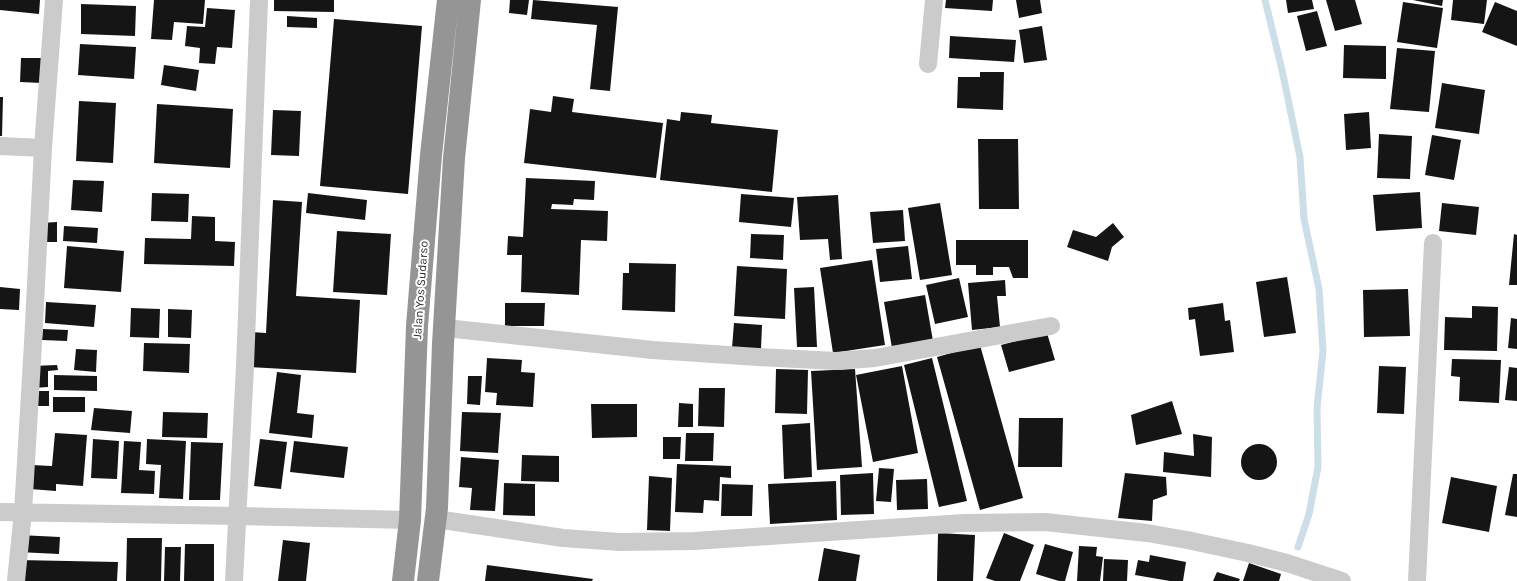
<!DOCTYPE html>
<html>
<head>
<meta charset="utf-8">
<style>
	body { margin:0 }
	canvas { display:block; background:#fff }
</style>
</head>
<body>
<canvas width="1517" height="581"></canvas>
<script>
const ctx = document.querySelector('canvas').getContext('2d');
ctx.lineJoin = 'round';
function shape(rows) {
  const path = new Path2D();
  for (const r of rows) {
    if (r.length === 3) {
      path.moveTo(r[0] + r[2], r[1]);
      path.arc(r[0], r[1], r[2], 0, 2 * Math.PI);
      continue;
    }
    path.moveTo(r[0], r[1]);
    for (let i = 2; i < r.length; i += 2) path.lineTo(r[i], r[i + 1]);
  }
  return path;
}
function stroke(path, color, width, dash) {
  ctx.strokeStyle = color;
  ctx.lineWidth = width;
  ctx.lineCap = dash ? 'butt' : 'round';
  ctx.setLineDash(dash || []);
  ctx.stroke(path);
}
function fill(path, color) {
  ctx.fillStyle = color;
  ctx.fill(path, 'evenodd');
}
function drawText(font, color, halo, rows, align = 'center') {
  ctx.font = font + ' Karla,sans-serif';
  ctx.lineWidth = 4;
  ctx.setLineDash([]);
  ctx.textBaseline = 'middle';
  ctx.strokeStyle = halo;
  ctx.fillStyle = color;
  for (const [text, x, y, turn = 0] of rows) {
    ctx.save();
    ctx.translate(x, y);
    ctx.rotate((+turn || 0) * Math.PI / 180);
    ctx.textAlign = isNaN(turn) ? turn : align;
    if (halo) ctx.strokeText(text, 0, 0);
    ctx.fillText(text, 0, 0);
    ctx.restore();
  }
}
const stream = shape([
	[1265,0,1282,70,1300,157,1304,219,1319,289,1323,351,1317,408,1318,467,1309,514,1298,547]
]);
const building = shape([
	[0,0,40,0,39,14,0,10],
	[154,0,205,0,203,24,174,22,172,40,151,39],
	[274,0,334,0,334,12,274,11],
	[510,0,529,0,527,15,509,13],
	[533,0,618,7,610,91,590,89,597,25,531,19],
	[946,0,993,0,992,11,945,8],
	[1016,0,1040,0,1042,13,1019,18],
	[1286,0,1312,0,1314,9,1288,13],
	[1326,0,1355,0,1362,24,1335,31],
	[1413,0,1443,0,1442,6],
	[1453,0,1487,0,1484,24,1451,20],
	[1403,2,1443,8,1437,48,1397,42],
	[1495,2,1517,11,1517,46,1482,32],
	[81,4,136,6,135,36,81,34],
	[207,8,235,10,232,48,217,47,215,64,199,63,200,48,185,46,187,26,205,27],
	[1317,11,1327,46,1306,51,1297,16],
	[287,16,317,18,317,28,287,27],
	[334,19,422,26,408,194,320,186],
	[1042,26,1047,60,1024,63,1019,30],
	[950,36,1016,40,1014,62,949,58],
	[80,44,136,47,134,79,78,75],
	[1344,45,1386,46,1386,79,1343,78],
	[1397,48,1435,51,1429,112,1390,109],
	[21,58,43,58,42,83,20,82],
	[164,65,199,70,196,91,161,85],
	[980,72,1004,72,1003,110,957,108,958,77,980,77],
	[1442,83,1485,90,1479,134,1435,128],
	[553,96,574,99,572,112,663,123,656,178,524,163,530,109,551,112],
	[0,97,3,97,2,136,0,136],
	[79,101,116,103,113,163,76,161],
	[157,104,233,109,230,168,154,163],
	[273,110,301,111,299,156,271,155],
	[681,112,712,115,711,123,778,130,772,192,660,180,667,119,680,121],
	[1369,112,1371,148,1346,150,1344,114],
	[1379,134,1412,136,1410,179,1377,178],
	[1432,135,1461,140,1454,180,1425,175],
	[978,139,1018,139,1019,209,979,209],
	[526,178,595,181,594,200,574,199,573,205,552,204,551,209,608,211,607,241,581,240,579,295,521,292,522,255,507,255,508,236,523,237],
	[73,180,104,181,102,212,71,210],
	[1420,192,1422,228,1376,231,1373,195],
	[152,193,189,194,188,222,151,221],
	[308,193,367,200,365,220,306,213],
	[741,194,794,198,791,227,739,222],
	[838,195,842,259,830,260,828,239,800,240,797,197],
	[273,200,302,202,296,296,360,300,356,373,249,367,251,332,266,333],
	[940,203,952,275,920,280,908,208],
	[1442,203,1479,207,1476,235,1439,231],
	[903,210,905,241,873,243,870,212],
	[192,216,215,217,215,241,235,242,234,266,144,264,145,238,191,239],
	[57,222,57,242,40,242,40,223],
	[1113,223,1124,237,1112,247,1108,261,1067,247,1073,230,1096,237],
	[64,226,98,228,97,243,63,241],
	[337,231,391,234,387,295,333,292],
	[751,234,784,235,783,260,750,258],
	[1514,234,1517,235,1517,285,1509,285],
	[956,240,1028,240,1028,278,1013,278,1009,267,993,267,993,275,976,275,976,265,956,265],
	[67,246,124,251,121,292,64,288],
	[908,246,912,279,880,282,876,249],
	[872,260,885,345,833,353,820,268],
	[629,263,676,264,675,312,622,310,623,273,629,273],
	[737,266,787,269,785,319,734,316],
	[1287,277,1296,333,1264,337,1256,282],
	[959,278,968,317,935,324,926,285],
	[1005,280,1006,296,997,296,1000,327,972,330,968,283],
	[0,287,20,289,19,310,0,309],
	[814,287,817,347,797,347,794,288],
	[1408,289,1410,336,1364,337,1363,290],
	[925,295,933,341,892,348,884,302],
	[46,302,96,305,94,327,45,323],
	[505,303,545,303,544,326,505,326],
	[1223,303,1225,321,1230,320,1234,352,1200,356,1195,319,1189,320,1188,308],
	[1472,306,1498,307,1497,351,1444,350,1445,317,1472,318],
	[131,308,160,309,159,338,130,337],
	[168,309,192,310,191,338,168,337],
	[1511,318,1517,319,1517,349,1508,348],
	[734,323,762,325,761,349,732,348],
	[43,329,68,330,67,341,42,340],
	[1047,333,1055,360,1009,372,1001,345],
	[144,343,190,344,189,373,143,371],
	[980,345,1023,498,980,510,937,357],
	[76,349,97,350,96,372,74,370],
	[487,358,522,360,521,372,535,373,533,407,496,405,497,393,485,392],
	[932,358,967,501,939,507,904,365],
	[1452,359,1501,360,1499,403,1459,401,1460,377,1451,376],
	[57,365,58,370,48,371,48,387,33,388,32,366],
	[902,366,918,453,873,462,856,375],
	[1379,366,1406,367,1404,414,1377,413],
	[1509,367,1517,368,1517,401,1505,400],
	[776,369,808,370,807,414,775,413],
	[855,369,862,467,817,470,811,371],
	[277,372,301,375,297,413,314,415,312,438,269,433],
	[54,375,97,376,97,391,54,390],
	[468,376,482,376,480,405,467,404],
	[699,388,725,388,724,427,698,426],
	[35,391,49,391,49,406,35,406],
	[53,397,85,397,85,412,53,412],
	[1172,401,1182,434,1136,445,1131,415],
	[679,403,693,404,693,427,678,427],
	[591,404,637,404,637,437,592,438],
	[94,408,132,411,130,433,91,430],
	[163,412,208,413,207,438,162,437],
	[462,412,501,413,498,453,460,451],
	[1019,418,1063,418,1062,467,1018,467],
	[810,423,812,477,784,479,782,425],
	[55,433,87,435,83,486,56,484,56,491,30,489,31,465,52,466],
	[686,433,714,433,713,461,685,461],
	[1193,434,1212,437,1211,477,1163,472,1164,452,1194,456],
	[663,437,681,437,680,459,663,459],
	[93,439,119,441,117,479,91,478],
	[147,439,186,441,183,499,159,498,161,465,146,464],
	[260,439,287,442,281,489,254,486],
	[124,441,141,442,139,470,155,471,154,494,121,493],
	[294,441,348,447,344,478,290,472],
	[191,442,223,443,220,500,189,500],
	[1259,462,18],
	[522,455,559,456,559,482,521,481],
	[461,457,499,460,495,511,470,510,472,488,459,487],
	[677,464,731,466,731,478,720,477,719,501,704,500,703,513,675,512],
	[879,468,894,469,891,502,876,501],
	[873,473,874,514,841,515,840,475],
	[1125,473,1166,477,1167,495,1153,500,1152,521,1118,518],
	[1513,474,1517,474,1517,517,1505,515],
	[649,476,672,478,670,531,647,530],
	[1451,477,1497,486,1489,532,1442,523],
	[927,479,928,509,897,510,896,480],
	[836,481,837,520,770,524,768,484],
	[504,483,535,484,535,516,503,515],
	[722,484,753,485,752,516,721,516],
	[938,533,975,535,973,581,937,581],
	[1004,533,1034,545,1020,581,995,581,986,578],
	[19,535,60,537,59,554,18,552],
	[127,538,162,538,161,581,126,581],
	[283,540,310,543,306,581,278,581],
	[185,544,214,544,214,581,184,581],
	[1045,544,1073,552,1065,581,1059,581,1036,574],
	[1079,546,1097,547,1096,556,1103,557,1100,581,1077,581],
	[165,547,181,547,180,581,164,581],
	[824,548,860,555,856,581,818,581],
	[1150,555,1186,562,1183,581,1170,581,1135,575,1138,560,1149,562],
	[1104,559,1128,560,1127,581,1103,581],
	[18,560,118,562,117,581,18,581],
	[1249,563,1281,574,1279,581,1243,581],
	[487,565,593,579,592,581,485,581],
	[1217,572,1240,579,1239,581,1213,581]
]);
const street = shape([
	[928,64,934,0],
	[0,146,43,148],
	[445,328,653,350,758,357,836,361,875,358,1051,326],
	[0,512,237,516,410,520],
	[436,519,563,538,620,542,694,541,964,523,1045,522,1147,533,1187,540,1248,553,1287,563,1342,581],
	[16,581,23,512,33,343,43,148,54,0],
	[234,581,245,366,259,0],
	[1417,581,1433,243]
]);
const highway = shape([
	[403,581,410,520,417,326,431,155,448,0],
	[428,581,437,508,443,344,454,158,470,0]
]);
const streetNames = [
	["Jalan Yos Sudarso",421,290,-86]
];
stroke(stream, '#ccdee8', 7);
fill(building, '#151515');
stroke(street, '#cbcbcb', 18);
stroke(highway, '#959595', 22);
drawText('12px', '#2e2e2e', '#fff', streetNames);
</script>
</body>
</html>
